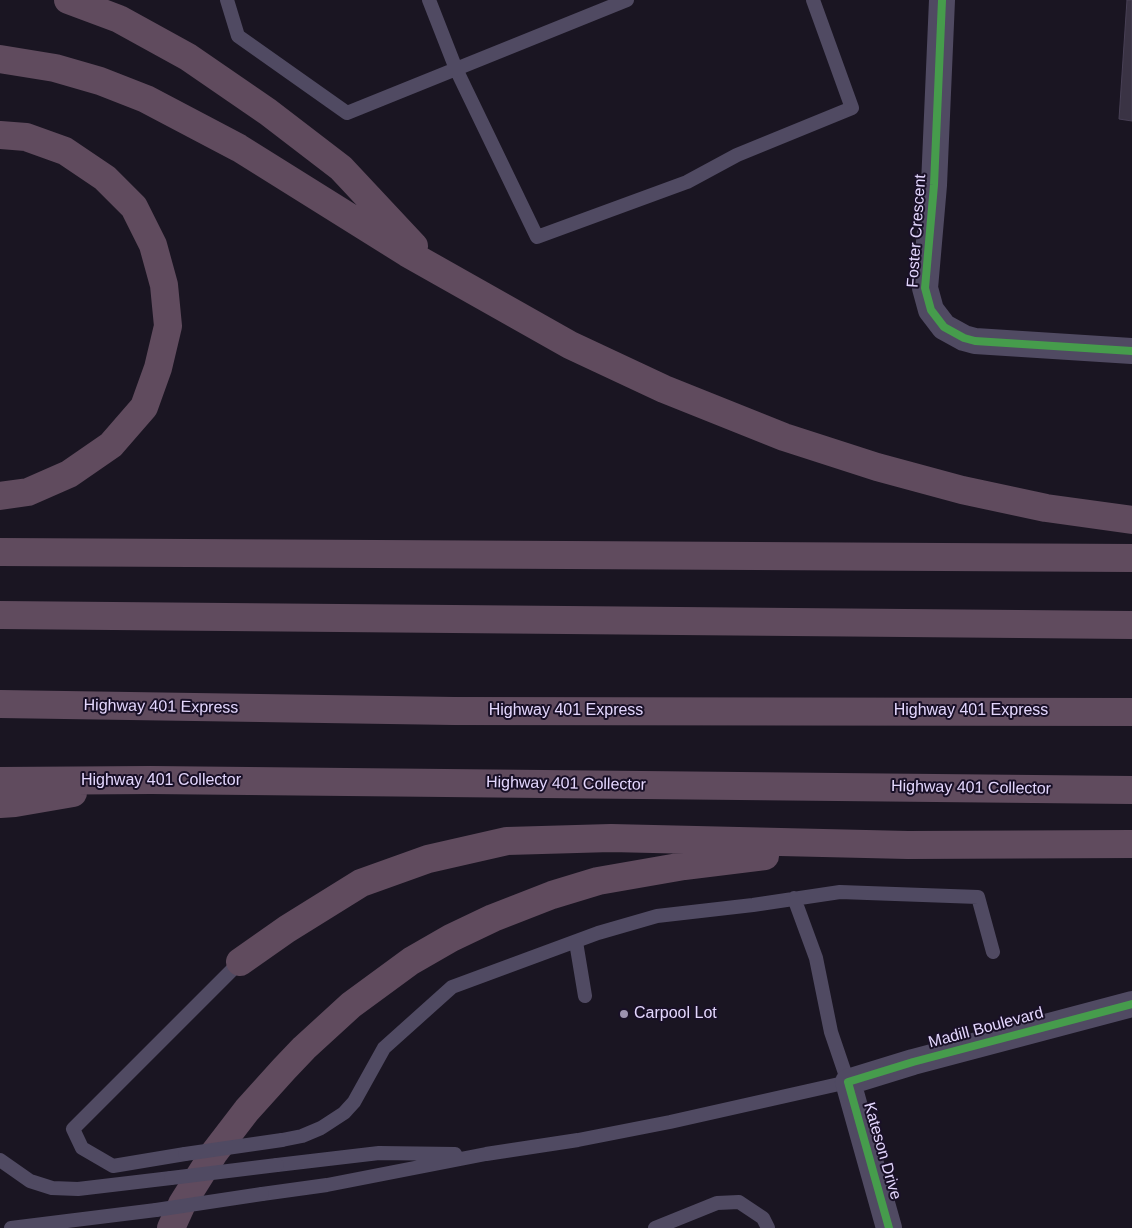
<!DOCTYPE html>
<html>
<head>
<meta charset="utf-8">
<style>
	body { margin:0 }
	canvas { display:block; background:#1a1522 }
</style>
</head>
<body>
<canvas width="1132" height="1228"></canvas>
<script>
const ctx = document.querySelector('canvas').getContext('2d');
ctx.lineJoin = 'round';
function fill(path, color) {
  ctx.fillStyle = color;
  ctx.fill(path, 'evenodd');
}
function shape(rows) {
  const path = new Path2D();
  for (const r of rows) {
    path.moveTo(r[0], r[1]);
    for (let i = 2; i < r.length; i += 2) path.lineTo(r[i], r[i + 1]);
  }
  return path;
}
function stroke(path, color, width, dash) {
  ctx.strokeStyle = color;
  ctx.lineWidth = width;
  ctx.lineCap = dash ? 'butt' : 'round';
  ctx.setLineDash(dash || []);
  ctx.stroke(path);
}
function drawText(font, color, halo, rows, align = 'center') {
  ctx.font = font + ' Arial,sans-serif';
  ctx.lineWidth = 4;
  ctx.setLineDash([]);
  ctx.textBaseline = 'middle';
  ctx.strokeStyle = halo;
  ctx.fillStyle = color;
  for (const [text, x, y, turn = 0] of rows) {
    ctx.save();
    ctx.translate(x, y);
    ctx.rotate((+turn || 0) * Math.PI / 180);
    ctx.textAlign = isNaN(turn) ? turn : align;
    if (halo) ctx.strokeText(text, 0, 0);
    ctx.fillText(text, 0, 0);
    ctx.restore();
  }
}
const building = shape([
	[1127,0,1132,0,1132,121,1119,119,1127,0]
]);
const lane = shape([
	[227,0,238,36,347,113,627,0],
	[429,0,456,69,537,237,687,182,737,155,852,108,813,0],
	[576,942,585,996],
	[282,1140,302,1136,321,1128,344,1113,354,1102,384,1048,452,987,598,933,657,916,753,905,840,892,978,897,993,952],
	[185,1154,113,1166,82,1148,73,1129,240,962],
	[0,1160,30,1181,52,1188,78,1189,171,1178],
	[277,1165,379,1153,455,1154],
	[262,1194,327,1185,486,1154,578,1140,670,1122,848,1082,831,1032,816,958,794,898],
	[11,1228,156,1210],
	[655,1228,717,1203,739,1202,763,1218,768,1228]
]);
const street = shape([
	[942,0,934,185,925,288,931,310,944,327,964,338,975,341,1132,351],
	[889,1228,848,1082,913,1062,1132,1004]
]);
const highway = shape([
	[68,0,119,19,188,57,268,112,341,168,414,246],
	[0,59,55,68,100,81,146,99,239,148,407,253,570,345,664,389,784,437,877,467,962,490,1046,508,1132,520],
	[0,135,26,137,65,151,105,178,134,207,153,245,164,285,168,326,158,368,144,407,111,445,69,474,28,492,0,496],
	[0,552,1132,558],
	[0,615,1132,625],
	[0,704,454,711,1132,712],
	[0,781,151,780,1132,790],
	[0,804,15,803,73,793],
	[240,962,287,929,361,883,428,859,507,841,611,838,908,845,1132,844],
	[171,1228,182,1204,214,1153,247,1110,284,1069,304,1048,351,1005,411,961,451,938,493,918,552,895,598,881,684,866,765,856]
]);
const laneBridge = shape([
	[185,1154,282,1140],
	[171,1178,277,1165],
	[156,1210,262,1194]
]);
const cycleway = shape([
	[942,0,934,185,925,288,931,310,944,327,964,338,975,341,1132,351],
	[889,1228,848,1082,913,1062,1132,1004]
]);
const markers = [
	[624,1014,5,"#9d93b1"]
];
const streetNames = [
	["Foster Crescent",917,231,-86],
	["Highway 401 Express",161,707,1],
	["Highway 401 Express",566,711],
	["Highway 401 Express",971,711],
	["Highway 401 Collector",161,781],
	["Highway 401 Collector",566,784,1],
	["Highway 401 Collector",971,788,1],
	["Madill Boulevard",986,1028,-15],
	["Kateson Drive",882,1151,74]
];
const poiNames = [
	["Carpool Lot",634,1014]
];
fill(building, '#3a3344');
stroke(building, '#484055', 1);
stroke(lane, '#504a62', 14);
stroke(street, '#504a62', 26);
stroke(highway, '#604b5e', 28);
stroke(laneBridge, '#504a62', 14);
stroke(cycleway, '#469c4c', 8);
for (const [x, y, r, color] of markers) {
  const dot = new Path2D();
  dot.arc(x, y, r, 0, 2 * Math.PI);
  ctx.fillStyle = color;
  ctx.fill(dot);
  stroke(dot, '#191027', 2);
}
drawText('16px', '#e4d7fe', '#191027', streetNames);
drawText('16px', '#e4d7fe', '#191027', poiNames, 'left');
</script>
</body>
</html>
